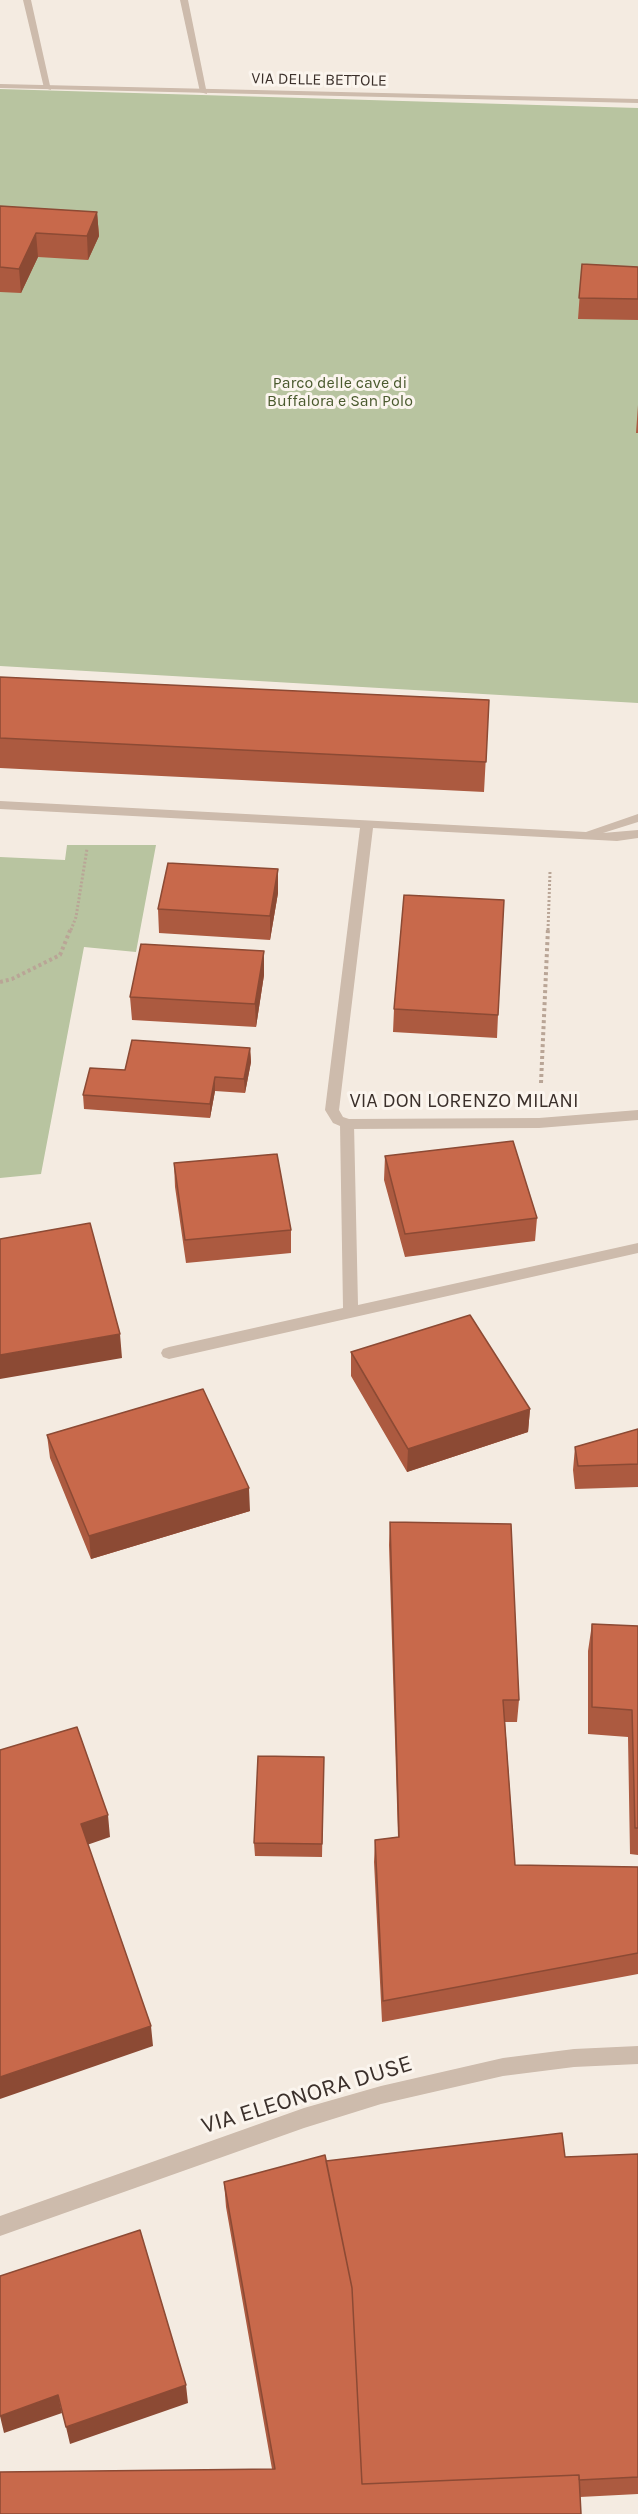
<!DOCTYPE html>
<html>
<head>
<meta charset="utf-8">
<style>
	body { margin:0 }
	canvas { display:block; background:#f4ebe1 }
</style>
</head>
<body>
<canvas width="638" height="2514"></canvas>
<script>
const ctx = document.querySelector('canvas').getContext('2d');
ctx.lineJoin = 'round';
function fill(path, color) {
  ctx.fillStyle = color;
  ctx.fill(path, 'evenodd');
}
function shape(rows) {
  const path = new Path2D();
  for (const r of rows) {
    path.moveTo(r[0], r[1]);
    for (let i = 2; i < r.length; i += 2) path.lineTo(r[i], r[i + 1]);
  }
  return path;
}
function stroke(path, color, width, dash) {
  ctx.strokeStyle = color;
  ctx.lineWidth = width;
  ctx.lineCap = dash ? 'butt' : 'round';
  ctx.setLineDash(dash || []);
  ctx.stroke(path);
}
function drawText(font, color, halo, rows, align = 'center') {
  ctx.font = font + ' Karla,sans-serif';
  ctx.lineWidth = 6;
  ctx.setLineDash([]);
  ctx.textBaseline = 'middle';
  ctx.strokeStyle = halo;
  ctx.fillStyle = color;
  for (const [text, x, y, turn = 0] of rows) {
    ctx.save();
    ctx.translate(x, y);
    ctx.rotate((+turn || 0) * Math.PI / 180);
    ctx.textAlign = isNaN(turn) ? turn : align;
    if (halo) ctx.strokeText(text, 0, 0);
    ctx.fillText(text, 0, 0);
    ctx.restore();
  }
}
const green = shape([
	[0,89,638,108,638,703,0,666],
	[67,845,156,845,136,952,84,947,41,1174,0,1178,0,857,65,860]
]);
const pathFar1 = shape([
	[71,930,76,917,87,849],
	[548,930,550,872]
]);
const path = shape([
	[0,982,12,979,60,955,71,928],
	[541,1083,548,928]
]);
const service = shape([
	[23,0,31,0,51,90,44,88,23,0],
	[180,0,188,0,207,94,200,92,180,0],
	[347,1119,354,1124,358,1305,638,1243,638,1253,169,1359,163,1357,161,1353,163,1349,169,1347,343,1308,340,1124,347,1119]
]);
const minor = shape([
	[0,84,638,99,638,103,0,88,0,84],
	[0,801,586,832,638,814,638,822,603,833,638,830,638,838,617,841,373,828,339,1110,343,1117,349,1119,539,1118,638,1110,638,1120,539,1128,347,1129,333,1123,325,1110,360,828,0,809,0,801],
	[638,2046,638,2064,574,2067,503,2076,381,2104,304,2128,0,2236,0,2216,304,2108,381,2086,503,2058,574,2049,638,2046]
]);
const wall = shape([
	[0,206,97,212,99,236,88,260,38,257,21,293,0,292],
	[582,264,638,267,638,320,578,319],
	[638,405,638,433,636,433],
	[0,677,489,700,484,792,0,768],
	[278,893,270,940,159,933,158,909],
	[264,975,256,1027,132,1020,130,997],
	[394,1009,498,1015,497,1038,393,1032],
	[250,1048,251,1062,245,1093,215,1091,210,1118,84,1109,83,1095,125,1070],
	[385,1156,537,1218,535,1241,405,1257,384,1180],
	[174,1163,291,1230,291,1253,186,1263,175,1187],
	[351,1352,530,1409,528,1432,407,1472,351,1376],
	[638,1429,638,1487,575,1489,573,1470,575,1447],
	[47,1435,250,1511,91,1559,50,1458],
	[390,1522,519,1700,517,1722,505,1722,515,1865,638,1867,638,1974,382,2022,374,1862,375,1840,398,1837,389,1545],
	[592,1624,638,1626,638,1855,630,1854,628,1737,588,1734,588,1651],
	[324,1757,322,1857,255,1856,254,1843],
	[638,2154,638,2494,580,2497,272,2469,226,2207,224,2182,326,2161,565,2157]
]);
const shadedWall = shape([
	[97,212,99,236,88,260,87,236],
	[36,233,38,257,21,293,19,269],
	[278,869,278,893,270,940,270,916],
	[264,951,264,975,256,1027,255,1004],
	[250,1048,251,1062,245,1093,244,1079],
	[215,1077,215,1091,210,1118,210,1104],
	[120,1334,122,1358,0,1379,0,1355],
	[530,1409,528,1432,407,1472,408,1449],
	[249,1488,250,1511,91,1559,89,1536],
	[108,1815,110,1837,84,1846,81,1824],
	[151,2026,153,2046,0,2099,0,2077],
	[186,2385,188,2403,70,2444,66,2427],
	[58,2395,62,2413,4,2433,0,2416]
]);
const building = shape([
	[0,206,97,212,87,236,36,233,19,269,0,267,0,206],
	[582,264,638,267,638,299,579,298,582,264],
	[0,677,489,700,486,762,0,738,0,677],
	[168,863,278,869,270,916,158,909,168,863],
	[404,895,504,900,498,1015,394,1009,404,895],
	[141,944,264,951,255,1004,130,997,141,944],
	[132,1040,250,1048,244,1079,215,1077,210,1104,83,1095,90,1068,125,1070,132,1040],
	[513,1141,537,1218,405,1234,385,1156,513,1141],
	[277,1154,291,1230,185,1240,174,1163,277,1154],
	[90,1223,120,1334,0,1355,0,1239,90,1223],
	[470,1315,530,1409,408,1449,351,1352,470,1315],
	[203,1389,249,1488,89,1536,47,1435,203,1389],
	[638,1429,638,1464,578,1466,575,1447,638,1429],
	[390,1522,511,1524,519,1700,503,1700,515,1865,638,1867,638,1953,383,2001,375,1840,399,1837,390,1522],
	[592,1624,638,1626,638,1828,635,1828,632,1710,592,1707,592,1624],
	[77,1727,108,1815,81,1824,151,2026,0,2077,0,1750,77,1727],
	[258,1756,324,1757,322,1844,254,1843,258,1756],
	[562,2133,565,2157,638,2154,638,2477,579,2480,579,2475,362,2484,352,2288,326,2161,562,2133],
	[325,2155,352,2288,362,2484,579,2475,581,2514,0,2514,0,2472,275,2469,224,2182,325,2155],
	[140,2230,186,2385,66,2427,58,2395,0,2416,0,2276,140,2230]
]);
const farStreetnames = [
	["VIA DELLE BETTOLE",319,80,1]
];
const farParknames = [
	["Parco delle cave di",340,383],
	["Buffalora e San Polo",340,401]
];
const streetNames = [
	["VIA DON LORENZO MILANI",464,1101]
];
const nearStreetnames = [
	["VIA ELEONORA DUSE",307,2095,-17]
];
fill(green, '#b8c4a0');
stroke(pathFar1, '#b9a596', 3, [2, 2]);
stroke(path, '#b9a596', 4, [3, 3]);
fill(service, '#cdbbac');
fill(minor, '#cdbbac');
fill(wall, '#ac5a40');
fill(shadedWall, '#8c4a34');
fill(building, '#c8694b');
stroke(building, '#8c4a34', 1.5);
drawText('16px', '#3b302b', '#fbf5ee', farStreetnames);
drawText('16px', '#4a5a2e', '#fbf5ee', farParknames);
drawText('20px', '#3b302b', '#fbf5ee', streetNames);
drawText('24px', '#3b302b', '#fbf5ee', nearStreetnames);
</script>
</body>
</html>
